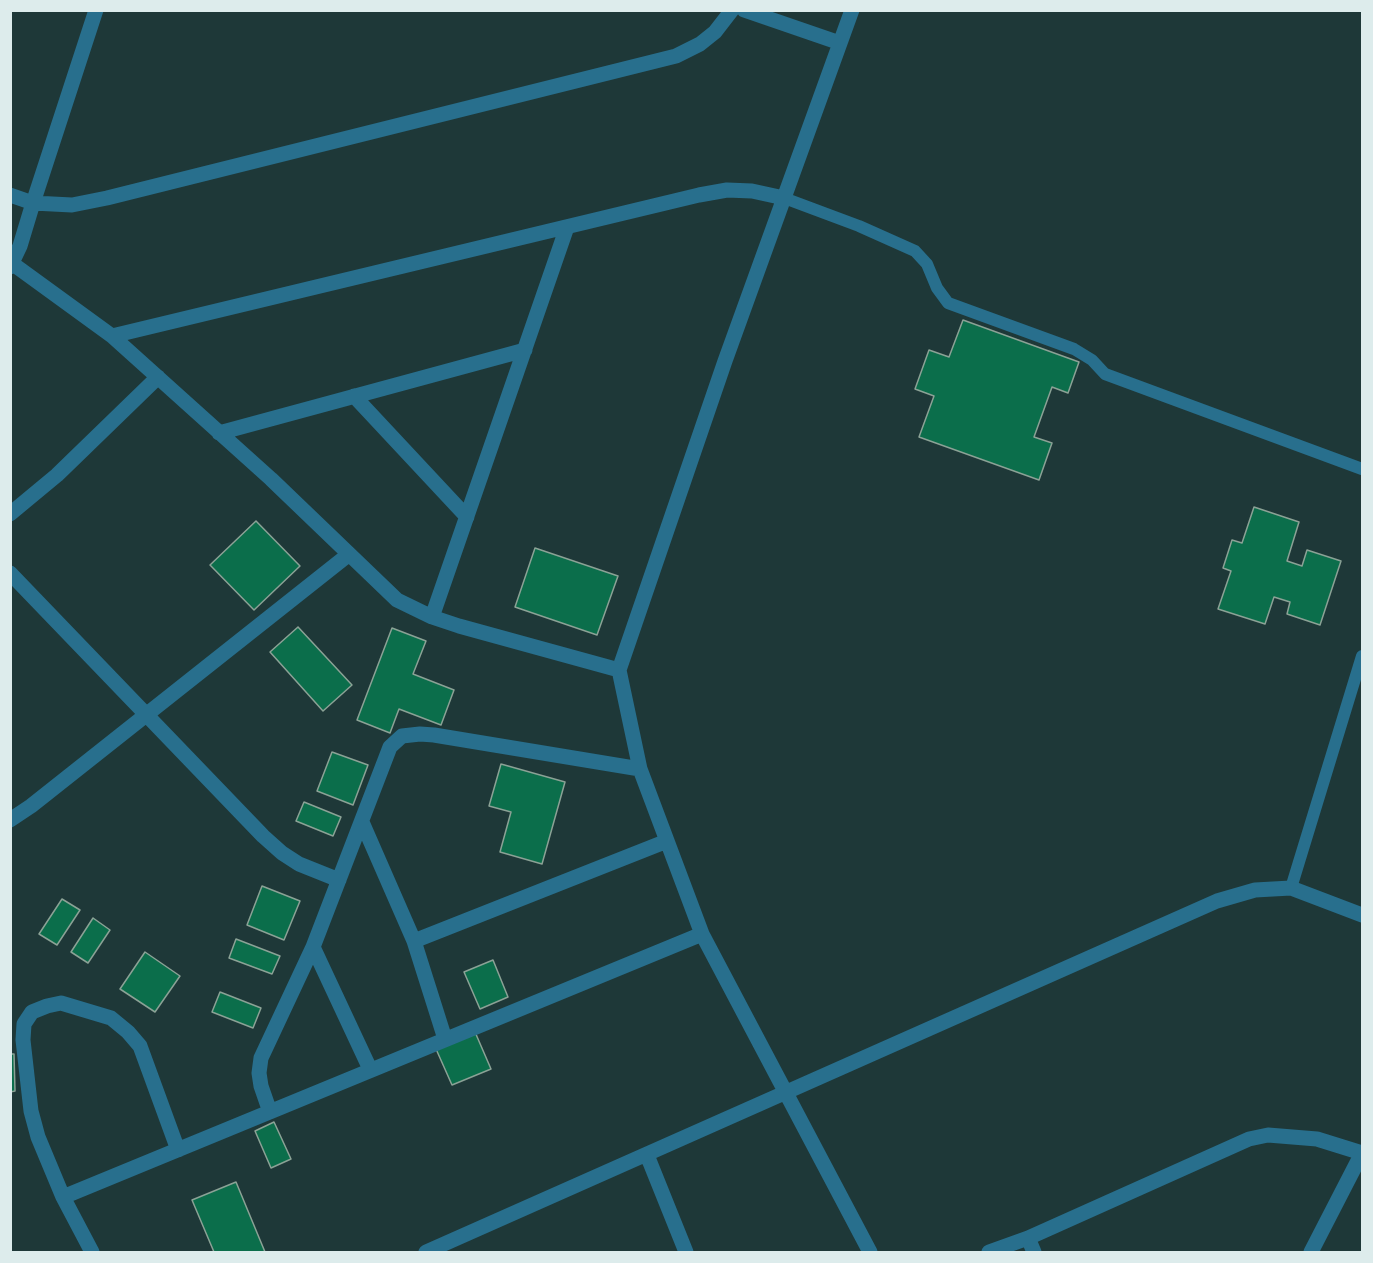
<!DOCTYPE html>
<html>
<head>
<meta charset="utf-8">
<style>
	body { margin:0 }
	#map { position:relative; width:1373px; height:1263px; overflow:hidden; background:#1e3838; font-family:Roboto,sans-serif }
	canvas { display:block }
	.frame { position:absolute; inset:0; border:12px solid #ddecec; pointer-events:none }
</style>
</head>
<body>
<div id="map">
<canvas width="1373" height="1263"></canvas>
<div class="frame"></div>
</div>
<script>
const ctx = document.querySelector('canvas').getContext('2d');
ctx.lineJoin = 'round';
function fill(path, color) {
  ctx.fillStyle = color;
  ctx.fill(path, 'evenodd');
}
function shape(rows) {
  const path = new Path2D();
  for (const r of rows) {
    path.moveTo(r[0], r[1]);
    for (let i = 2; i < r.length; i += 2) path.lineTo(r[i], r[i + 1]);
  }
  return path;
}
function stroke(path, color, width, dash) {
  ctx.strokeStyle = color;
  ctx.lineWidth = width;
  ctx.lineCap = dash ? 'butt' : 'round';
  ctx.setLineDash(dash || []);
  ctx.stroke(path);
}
const building = shape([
	[963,320,1079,362,1068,393,1052,387,1034,437,1052,443,1039,480,919,437,934,396,915,389,929,350,949,357,963,320],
	[1254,507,1299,522,1287,561,1302,566,1307,550,1341,561,1320,625,1287,614,1290,602,1274,597,1265,624,1218,609,1231,571,1223,568,1232,540,1242,543,1254,507],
	[256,521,300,566,254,610,210,565,256,521],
	[535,548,618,576,597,635,515,607,535,548],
	[298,627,352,685,323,711,270,652,298,627],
	[392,628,426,641,413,674,454,690,441,725,399,709,390,733,357,720,392,628],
	[332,752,368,765,353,805,317,791,332,752],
	[501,764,565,782,542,864,500,852,511,812,489,806,501,764],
	[304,802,341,817,333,836,296,821,304,802],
	[262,886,300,901,284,940,247,925,262,886],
	[62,899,80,910,57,945,39,934,62,899],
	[93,918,110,930,88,963,71,952,93,918],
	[236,939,280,956,272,974,229,958,236,939],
	[145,952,180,976,155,1012,120,989,145,952],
	[493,960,508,997,480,1009,464,972,493,960],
	[220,992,261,1008,253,1028,212,1012,220,992],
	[475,1032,491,1069,452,1085,436,1049,475,1032],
	[10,1054,14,1054,15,1091,10,1092,10,1054],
	[274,1122,291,1159,271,1168,255,1131,274,1122],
	[236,1182,265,1252,214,1252,192,1200,236,1182]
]);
const service = shape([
	[784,198,859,226,915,251,927,264,937,288,948,303,1074,349,1092,360,1105,374,1362,469],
	[1291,888,1362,656]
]);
const minor = shape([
	[744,10,840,43],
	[852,10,725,361,619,670,640,769,702,934,870,1252],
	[10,195,33,203,96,10],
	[13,264,112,336,271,479,397,600,432,617,459,626,619,670],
	[10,267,20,246,33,203,72,205,107,198,676,56,700,44,715,32,732,10],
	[112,336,699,195,727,190,752,191,784,198],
	[354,396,467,517],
	[219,433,525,350],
	[10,514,57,475,158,377],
	[10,573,263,836,282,853,299,864,339,880],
	[432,617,567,227],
	[10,820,31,806,348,555],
	[362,822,414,941,445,1039],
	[414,941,667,841],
	[313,947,370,1069],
	[270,1112,261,1086,259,1073,261,1058,313,947,390,747,402,736,420,734,434,735,640,769],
	[647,1155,686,1252],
	[63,1197,702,934],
	[1028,1238,1249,1139,1268,1135,1317,1139,1362,1153],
	[92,1252,63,1197,38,1137,31,1111,23,1040,24,1024,32,1012,47,1006,61,1003,111,1018,128,1032,140,1046,178,1150],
	[426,1252,1217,901,1255,890,1291,888,1362,915],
	[989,1252,1028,1238,1034,1252],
	[1311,1252,1362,1153]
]);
fill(building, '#0b6e4b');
stroke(building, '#8ba296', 1.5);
stroke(service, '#286f8d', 12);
stroke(minor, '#286f8d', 15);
</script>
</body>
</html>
